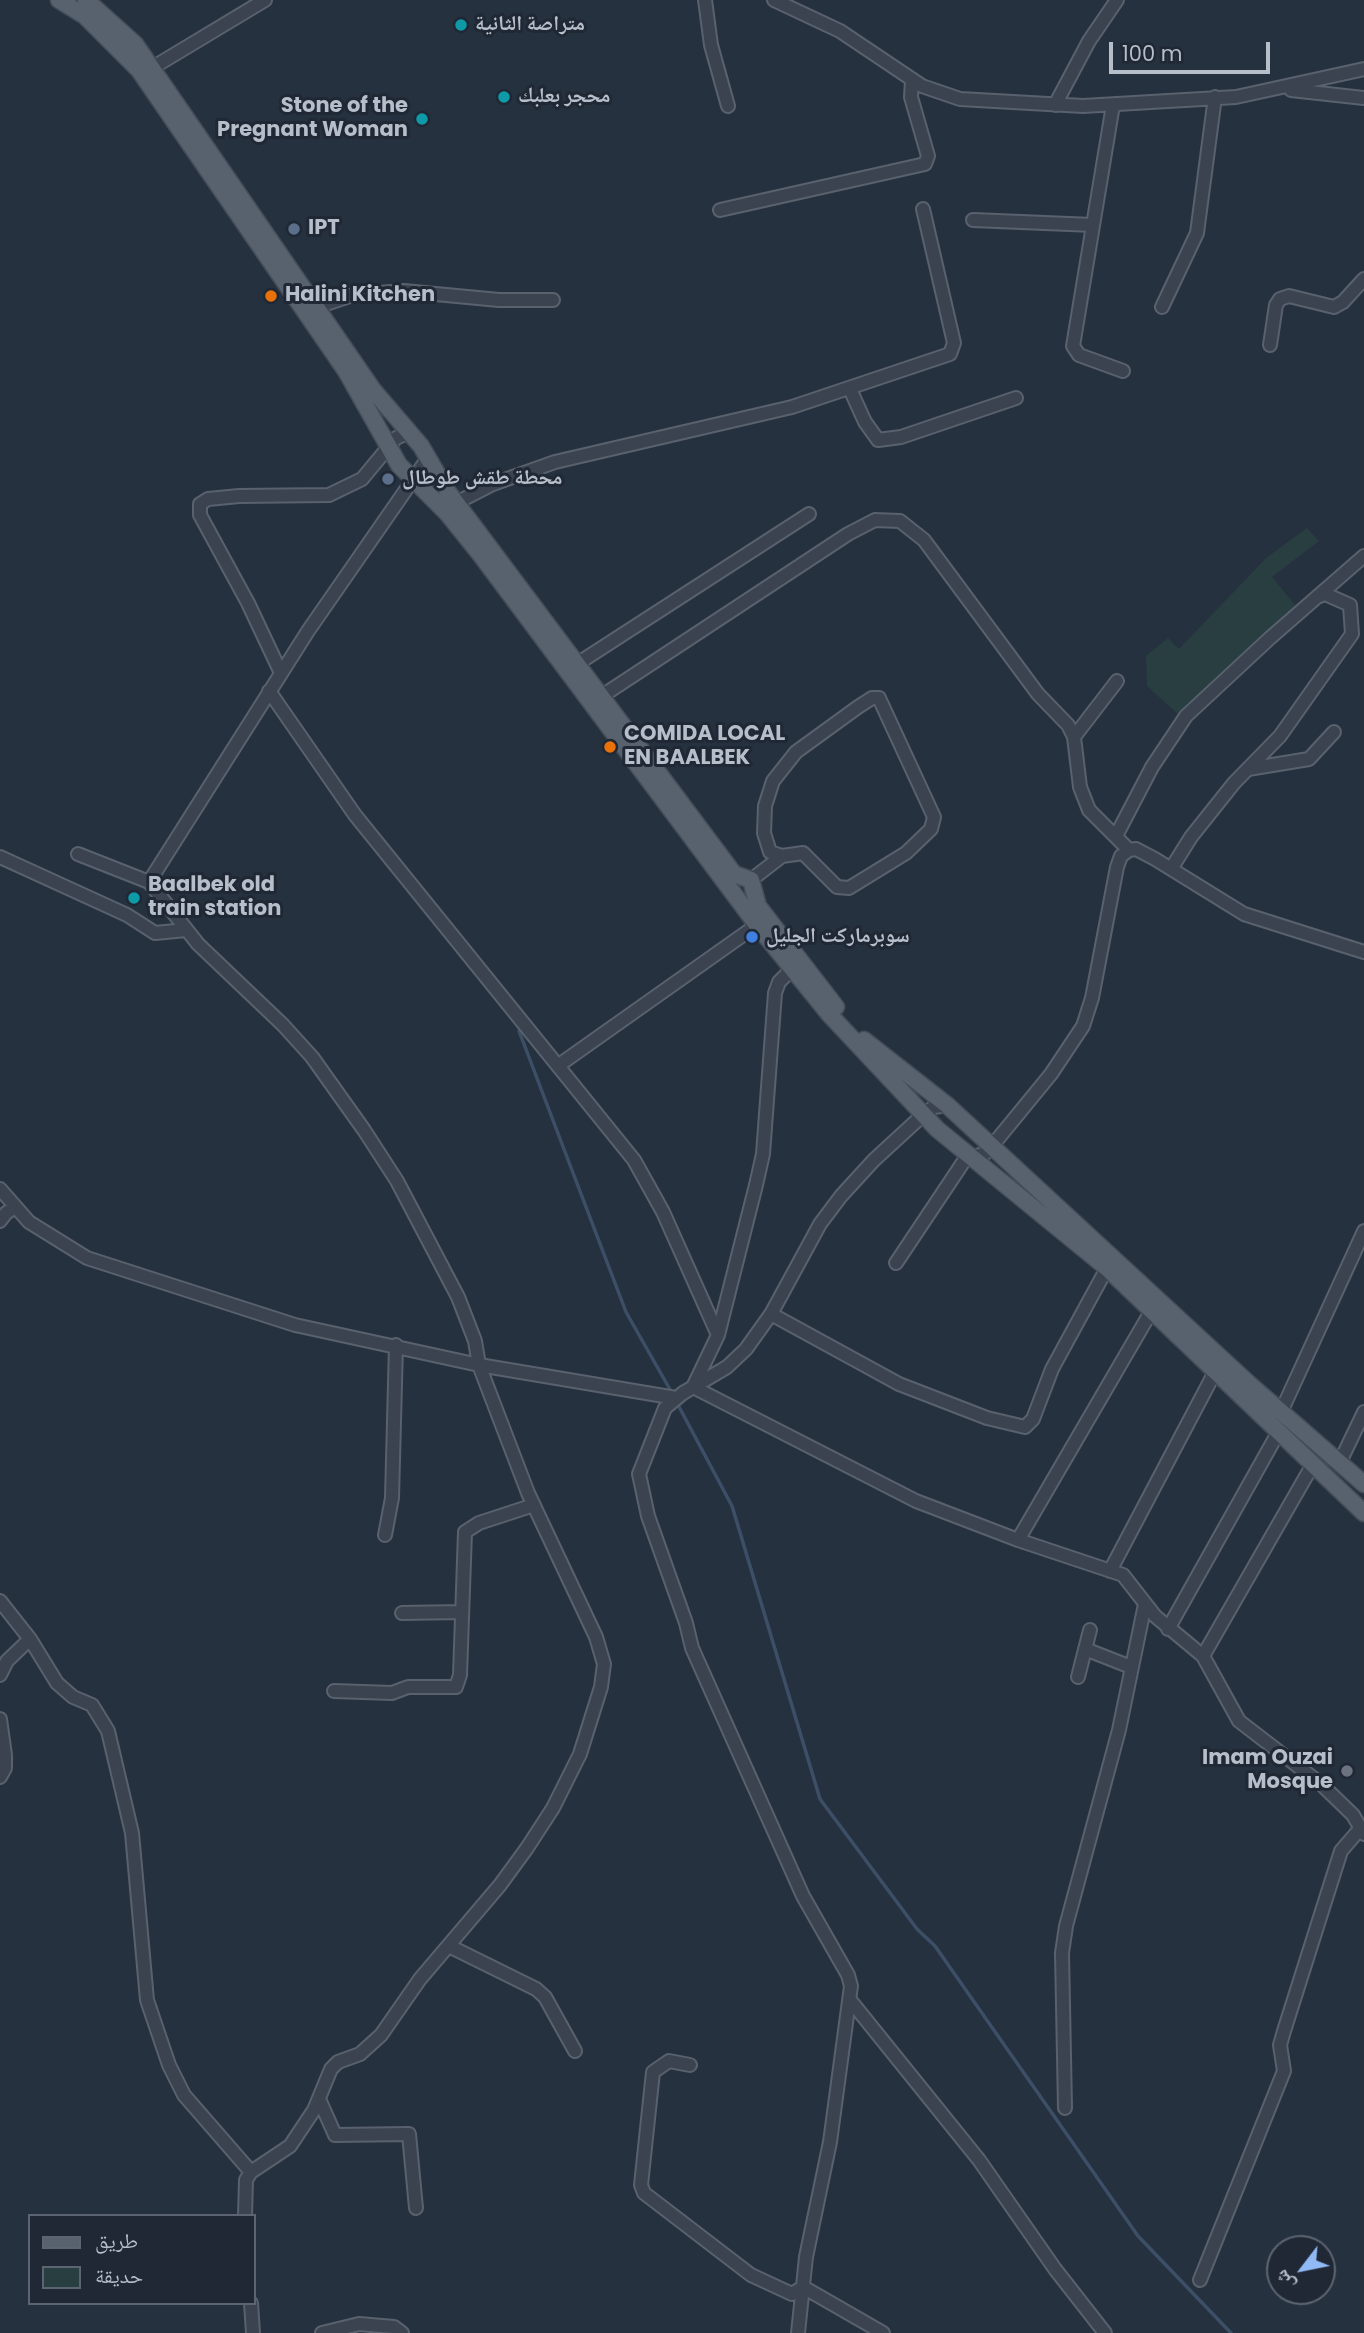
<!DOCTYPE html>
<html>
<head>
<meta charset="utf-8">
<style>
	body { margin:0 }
	#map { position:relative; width:1364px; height:2333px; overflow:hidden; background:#26313f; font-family:Poppins,"Noto Naskh Arabic",sans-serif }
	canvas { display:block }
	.legend { position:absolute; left:28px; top:2214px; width:228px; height:91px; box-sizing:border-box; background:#1f2834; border:2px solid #5b6470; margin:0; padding:9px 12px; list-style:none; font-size:21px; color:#b6beca }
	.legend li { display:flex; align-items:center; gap:14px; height:35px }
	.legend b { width:35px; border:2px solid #5b6470 }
	.north { position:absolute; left:1266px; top:2235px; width:70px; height:70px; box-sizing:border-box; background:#1f2834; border:2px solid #5b6470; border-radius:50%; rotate:238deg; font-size:19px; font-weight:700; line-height:28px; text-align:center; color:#b6beca }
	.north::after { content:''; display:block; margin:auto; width:24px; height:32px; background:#90b9f5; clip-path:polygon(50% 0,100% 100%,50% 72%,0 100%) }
	.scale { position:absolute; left:1109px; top:42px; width:161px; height:32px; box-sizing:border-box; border:4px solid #b6beca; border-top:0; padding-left:9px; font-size:21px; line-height:24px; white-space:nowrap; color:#b6beca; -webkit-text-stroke:5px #1f2834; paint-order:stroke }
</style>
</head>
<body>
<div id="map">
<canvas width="1364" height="2333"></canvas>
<ul class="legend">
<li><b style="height:9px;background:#58626f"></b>طريق</li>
<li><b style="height:19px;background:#283e40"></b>حديقة</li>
</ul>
<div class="north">ش</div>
<div class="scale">100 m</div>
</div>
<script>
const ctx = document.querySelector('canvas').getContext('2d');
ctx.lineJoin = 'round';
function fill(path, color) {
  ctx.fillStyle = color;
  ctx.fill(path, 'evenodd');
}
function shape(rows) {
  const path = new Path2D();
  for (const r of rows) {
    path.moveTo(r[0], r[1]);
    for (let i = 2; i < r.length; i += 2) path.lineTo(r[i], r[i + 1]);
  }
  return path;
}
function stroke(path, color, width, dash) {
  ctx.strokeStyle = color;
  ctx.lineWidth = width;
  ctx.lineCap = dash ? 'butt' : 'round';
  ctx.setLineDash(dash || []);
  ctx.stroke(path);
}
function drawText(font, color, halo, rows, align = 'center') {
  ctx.font = font + ' Poppins,"Noto Naskh Arabic",sans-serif';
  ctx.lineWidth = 6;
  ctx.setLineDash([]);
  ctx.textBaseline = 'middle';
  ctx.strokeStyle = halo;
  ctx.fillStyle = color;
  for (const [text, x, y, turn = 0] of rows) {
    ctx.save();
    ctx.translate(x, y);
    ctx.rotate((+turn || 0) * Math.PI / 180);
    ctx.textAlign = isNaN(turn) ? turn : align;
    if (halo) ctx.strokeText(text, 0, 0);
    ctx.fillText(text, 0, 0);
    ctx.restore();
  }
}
const green = shape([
	[1307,528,1319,541,1272,577,1300,611,1179,715,1147,686,1146,656,1168,638,1179,649,1266,558]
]);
const stream = shape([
	[519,1031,626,1312,672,1393],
	[677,1403,732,1506,820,1799,917,1929,935,1946,1138,2236,1231,2333]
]);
const minor = shape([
	[705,0,711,45,728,106],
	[774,0,840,31,922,86,960,99,1083,106,1236,97,1364,69],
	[152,68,265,0],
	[1291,90,1364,98],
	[1055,105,1089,41,1117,0],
	[1113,105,1073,346,1079,355,1123,371],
	[720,210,925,164,928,156,911,97,912,81],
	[973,220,1093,225],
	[317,307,353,295,404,291,499,300,553,300],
	[1162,307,1197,233,1215,97],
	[1270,345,1276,305,1280,299,1289,296,1334,307,1343,302,1364,279],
	[850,389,865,422,878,440,901,437,1016,398],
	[456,503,493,484,555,462,792,407,950,354,954,343,923,209],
	[577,664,809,514],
	[281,673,248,603,200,515,200,504,208,499,239,496,329,495,362,479,396,438,410,432],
	[269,691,355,815,634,1160,663,1212,718,1335],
	[602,696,848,534,875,520,900,521,924,540,1038,694,1068,725,1074,737,1080,787,1089,810,1129,850],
	[1074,737,1117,681],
	[1248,769,1309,759,1334,732],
	[1117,834,1152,767,1186,716,1270,638,1364,556],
	[78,854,149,882,198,944,283,1025,312,1057,364,1130,397,1181,458,1297,475,1341,479,1365,528,1493,596,1637,604,1664,601,1687,580,1754,553,1808,527,1848,500,1885,420,1979,381,2035,360,2054,338,2062,331,2069,314,2110,290,2146,251,2172],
	[0,857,127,915,155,933,186,930],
	[1171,869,1191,837,1234,783,1280,736,1352,634,1350,605,1325,594,1317,597],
	[751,880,782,856,803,853,837,887,849,888,906,853,931,829,934,817,879,698,872,698,858,707,796,752,773,781,765,806,764,833,770,852,782,856],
	[149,882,308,631,428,458],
	[792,969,779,982,775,993,763,1154,756,1185,718,1335,693,1387,916,1501,1018,1540,1123,1575,1155,1616,1203,1656,1239,1721,1321,1784,1353,1815,1364,1834],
	[559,1065,757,925],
	[971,1157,984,1154,992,1146,1051,1074,1083,1026,1092,998,1117,867,1121,856,1129,850,1136,849,1155,859,1244,914,1364,952],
	[0,1189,29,1222,87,1258,295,1325,479,1365,676,1398],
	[0,1221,6,1213,14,1208],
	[896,1263,968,1155],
	[771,1314,899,1384,987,1418,1025,1427,1033,1419,1052,1369,1107,1268],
	[1281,1412,1364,1231],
	[1340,1462,1364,1412],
	[385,1535,392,1498,396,1345],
	[1018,1540,1152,1310],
	[1110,1571,1216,1370],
	[0,1601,30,1639,57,1683,73,1697,92,1705,108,1731,132,1833,147,2000,169,2065,184,2095,251,2172,246,2180,245,2216],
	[402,1613,461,1612],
	[1168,1629,1278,1433],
	[1085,1649,1131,1667],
	[1203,1656,1312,1466],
	[0,1675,7,1661,30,1639],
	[1078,1677,1090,1630],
	[334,1691,392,1693,408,1687,456,1687,460,1675,465,1532,479,1523,534,1505],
	[0,1719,5,1755,5,1768,0,1777],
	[449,1946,536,1989,545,1997,575,2051],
	[850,2000,979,2160,1055,2269,1105,2333],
	[690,2065,669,2061,653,2072,641,2185,644,2193,751,2275,792,2294,803,2287],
	[319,2099,335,2135,409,2134,416,2208],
	[1065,2108,1062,1953,1066,1926,1119,1730,1145,1604],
	[1200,2280,1284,2071,1280,2045,1284,2031,1341,1851,1360,1829],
	[803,2287,883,2333],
	[251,2303,253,2333],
	[322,2333,359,2324,394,2327,402,2333],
	[798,2333,806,2257,830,2142,851,1986,848,1975,803,1896,692,1648,686,1623,648,1516,639,1474,665,1408,683,1393,727,1367,746,1349,771,1314,820,1224,841,1196,874,1160,924,1114,934,1107,947,1105]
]);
const major = shape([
	[59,0,85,16,139,70,346,371,399,465,447,513,480,554,757,925,829,1014,937,1129,1107,1268,1364,1513],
	[86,0,135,44,373,390,421,446,448,492,734,874,751,880,758,906,836,1007],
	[864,1040,947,1105,1248,1383,1364,1484]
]);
const markers = [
	[461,25,7,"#0f9aa8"],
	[504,97,7,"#0f9aa8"],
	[422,119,7,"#0f9aa8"],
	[294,229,7,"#5c6f8a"],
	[271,296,7,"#e8710a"],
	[388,479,7,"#5c6f8a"],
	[610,747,7,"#e8710a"],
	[134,898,7,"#0f9aa8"],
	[752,937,7,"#3f7fe0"],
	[1347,1771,7,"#6b7280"]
];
const poiNames = [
	["متراصة الثانية",475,25],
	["محجر بعلبك",518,97],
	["Stone of the",408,107,"right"],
	["Pregnant Woman",408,131,"right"],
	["IPT",308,229],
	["Halini Kitchen",285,296],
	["محطة طقش طوطال",402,479],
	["COMIDA LOCAL",624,735],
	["EN BAALBEK",624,759],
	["Baalbek old",148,886],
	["train station",148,910],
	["سوبرماركت الجليل",766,937],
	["Imam Ouzai",1333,1759,"right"],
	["Mosque",1333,1783,"right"]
];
fill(green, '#283e40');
stroke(stream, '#3c4f67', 3.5);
stroke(minor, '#58616d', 16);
stroke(major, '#434c58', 19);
stroke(minor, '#3a434f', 12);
stroke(major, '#58626f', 16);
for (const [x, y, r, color] of markers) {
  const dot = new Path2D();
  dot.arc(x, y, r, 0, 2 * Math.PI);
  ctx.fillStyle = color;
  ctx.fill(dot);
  stroke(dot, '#1f2834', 2.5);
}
drawText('bold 21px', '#b6beca', '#1f2834', poiNames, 'left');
</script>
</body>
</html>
